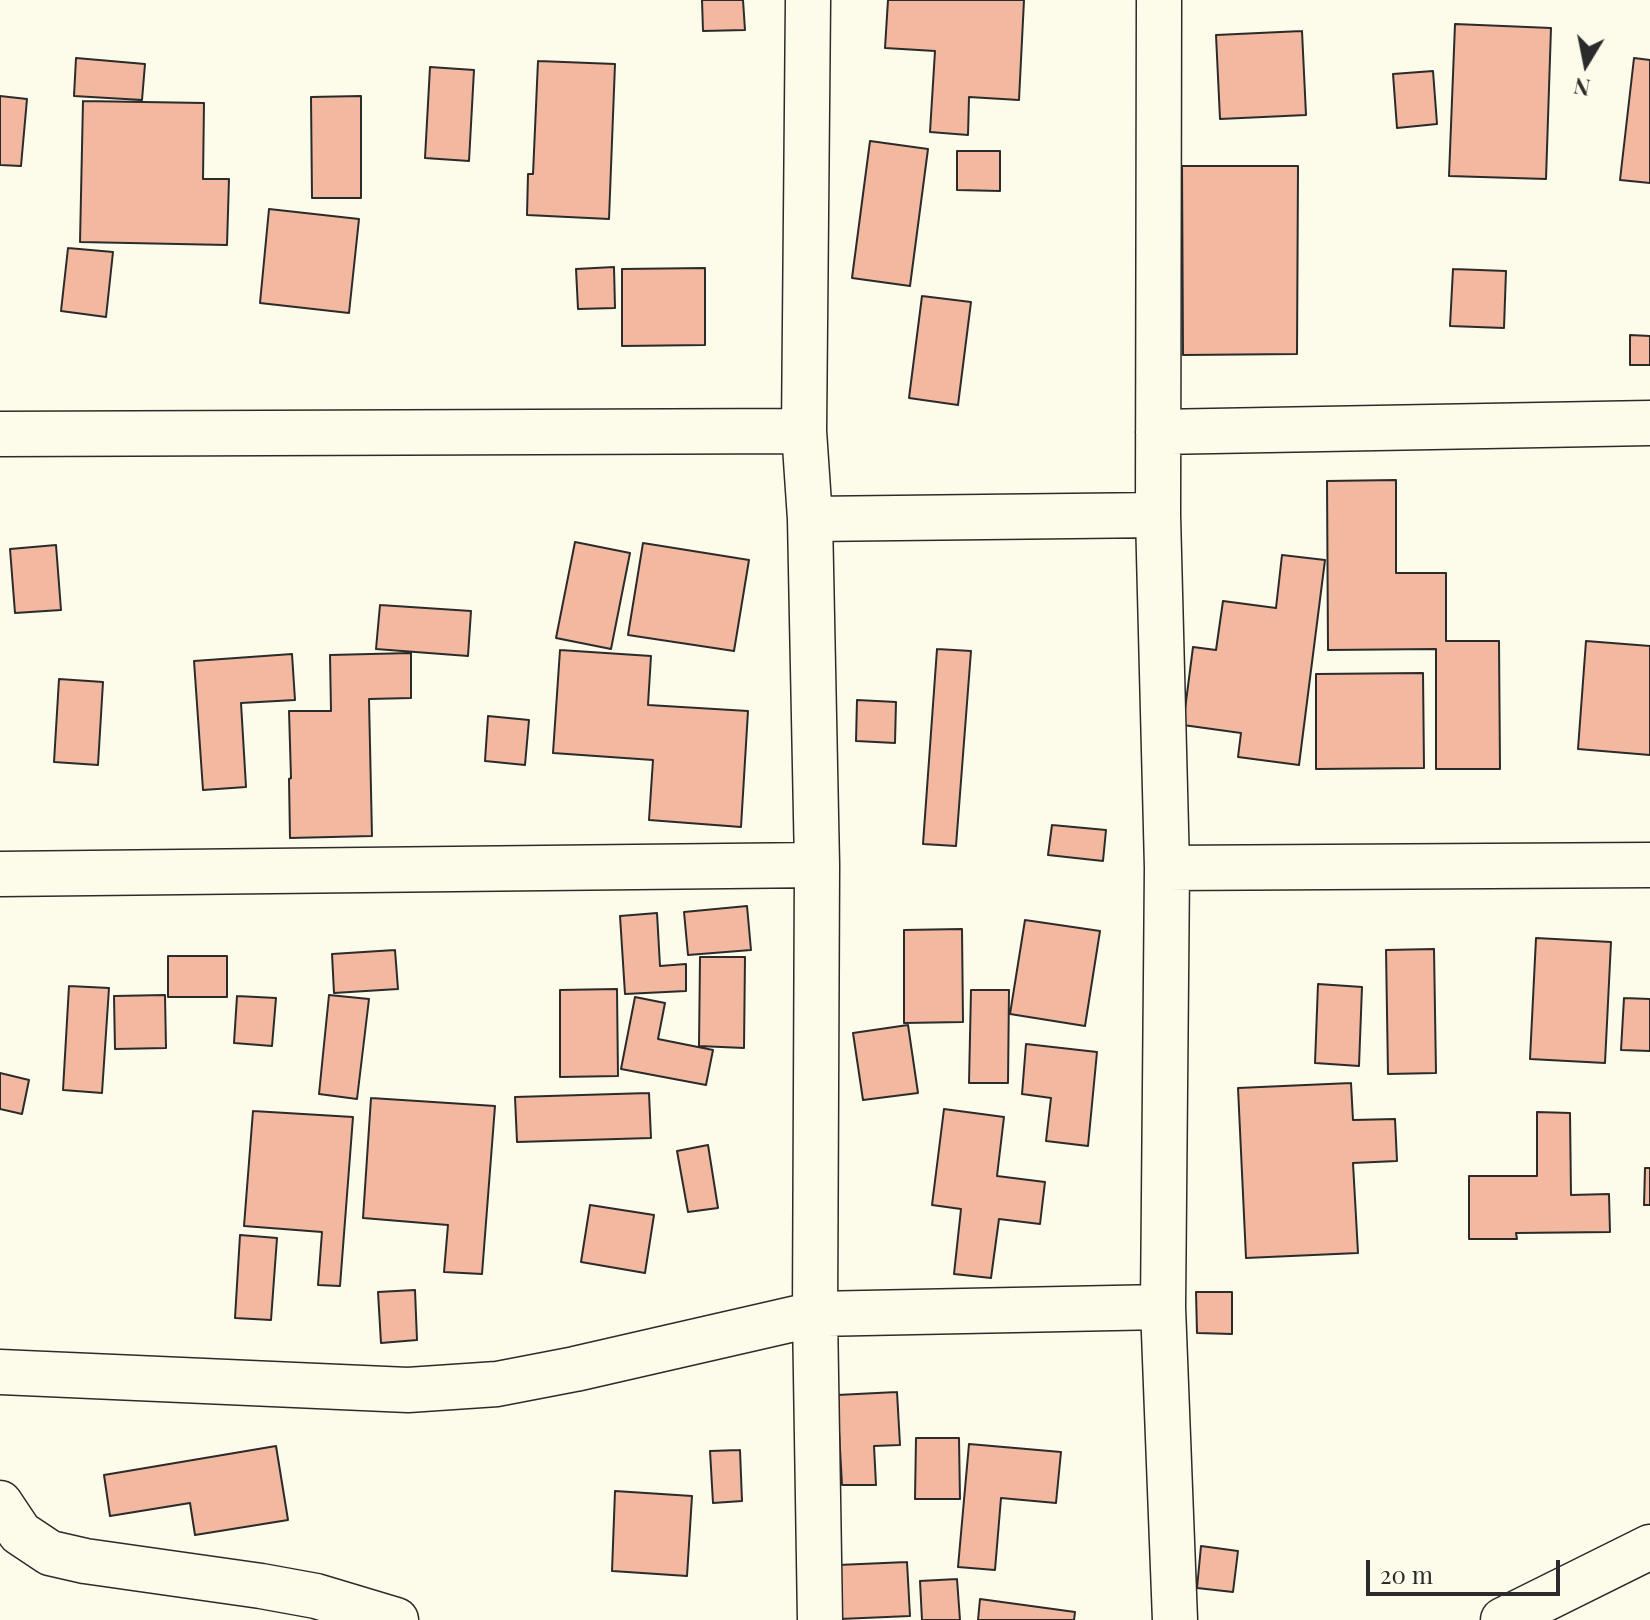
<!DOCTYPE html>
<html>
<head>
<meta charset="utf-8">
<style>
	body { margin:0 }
	#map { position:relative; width:1650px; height:1620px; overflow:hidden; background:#fdfbea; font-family:"Playfair Display",serif }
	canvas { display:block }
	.north { position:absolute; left:1546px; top:24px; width:80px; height:80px; -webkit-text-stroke:6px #fdfbea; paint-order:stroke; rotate:190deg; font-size:22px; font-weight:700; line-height:32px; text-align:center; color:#2b2b2b }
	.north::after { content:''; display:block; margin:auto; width:28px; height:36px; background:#2b2b2b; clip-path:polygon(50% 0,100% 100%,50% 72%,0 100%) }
	.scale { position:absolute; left:1366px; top:1560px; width:194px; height:36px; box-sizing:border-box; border:4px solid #2b2b2b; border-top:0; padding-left:10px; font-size:24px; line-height:28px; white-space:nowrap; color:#2b2b2b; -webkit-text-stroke:6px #fdfbea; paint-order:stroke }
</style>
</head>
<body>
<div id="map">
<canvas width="1650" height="1620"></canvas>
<div class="north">N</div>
<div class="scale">20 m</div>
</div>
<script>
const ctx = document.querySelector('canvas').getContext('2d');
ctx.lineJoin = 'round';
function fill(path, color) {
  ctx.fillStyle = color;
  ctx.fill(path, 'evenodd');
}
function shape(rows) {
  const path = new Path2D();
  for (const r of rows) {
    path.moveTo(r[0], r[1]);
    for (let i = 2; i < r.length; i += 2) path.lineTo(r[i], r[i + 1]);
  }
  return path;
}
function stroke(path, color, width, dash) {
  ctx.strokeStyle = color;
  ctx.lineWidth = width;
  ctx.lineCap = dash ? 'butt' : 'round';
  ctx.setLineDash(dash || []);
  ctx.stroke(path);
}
const building = shape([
	[702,0,743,0,745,30,703,31,702,0],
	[888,0,1024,0,1019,100,969,97,968,135,930,132,935,51,885,48,888,0],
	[1455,24,1551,28,1546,179,1449,176,1455,24],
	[1302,31,1306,115,1220,119,1216,35,1302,31],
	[76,58,145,64,142,100,74,96,76,58],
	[1634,58,1650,60,1650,183,1620,180,1634,58],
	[538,61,615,64,609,219,527,215,528,174,533,174,538,61],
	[430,67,474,70,469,161,425,158,430,67],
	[1433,71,1437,124,1397,128,1393,74,1433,71],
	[0,96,27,99,21,166,0,165,0,96],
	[361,96,361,198,312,198,311,97,361,96],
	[83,101,204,103,203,179,229,179,227,245,80,242,83,101],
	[870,141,928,149,910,286,852,278,870,141],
	[957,151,1000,151,1000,191,957,190,957,151],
	[1182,166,1298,166,1297,354,1183,355,1182,166],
	[269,209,359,219,349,313,260,303,269,209],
	[68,248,113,252,106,317,61,311,68,248],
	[614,267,615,308,578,309,576,269,614,267],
	[705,268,705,345,622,346,622,269,705,268],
	[1453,269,1506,271,1504,328,1450,326,1453,269],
	[922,296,971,302,958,405,909,398,922,296],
	[1630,335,1650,336,1650,365,1630,365,1630,335],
	[1396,480,1396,573,1446,573,1446,641,1499,641,1500,769,1436,769,1436,649,1328,650,1327,481,1396,480],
	[575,542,630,553,611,649,556,638,575,542],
	[643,543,749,560,734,651,628,635,643,543],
	[56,545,61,610,15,613,10,549,56,545],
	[1282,555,1325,560,1299,765,1238,757,1241,733,1183,725,1193,647,1216,650,1223,601,1276,608,1282,555],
	[380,605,471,611,468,656,376,649,380,605],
	[1586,641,1650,646,1650,755,1578,749,1586,641],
	[937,649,971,651,956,846,923,844,937,649],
	[560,650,651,656,648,705,748,711,741,827,649,820,653,760,553,753,560,650],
	[411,653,411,698,369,699,372,836,290,838,289,779,291,778,289,711,331,711,330,655,411,653],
	[292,654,295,700,241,703,246,787,203,790,194,661,292,654],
	[1423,673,1424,768,1316,769,1316,674,1423,673],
	[59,679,103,682,98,765,54,762,59,679],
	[857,700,896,702,895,743,856,741,857,700],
	[488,716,529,720,525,765,485,761,488,716],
	[1052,825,1106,830,1103,861,1048,855,1052,825],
	[747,906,751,950,688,955,684,912,747,906],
	[657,913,660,966,686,964,686,991,625,994,620,916,657,913],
	[1025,920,1100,931,1085,1026,1010,1014,1025,920],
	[962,929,963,1022,904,1023,904,930,962,929],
	[1536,938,1611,942,1605,1063,1530,1059,1536,938],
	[1434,949,1436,1073,1388,1074,1386,950,1434,949],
	[395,950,398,989,334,993,332,954,395,950],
	[168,956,227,956,227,997,168,997,168,956],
	[700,957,745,957,744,1048,699,1046,700,957],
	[1318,984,1362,987,1359,1066,1315,1063,1318,984],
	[69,986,109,988,102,1093,63,1090,69,986],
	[617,989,618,1076,560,1077,560,990,617,989],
	[971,990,1009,990,1008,1083,969,1083,971,990],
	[165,995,166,1048,115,1049,114,996,165,995],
	[329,995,369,999,357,1099,319,1094,329,995],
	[237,996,276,998,272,1046,234,1043,237,996],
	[635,997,665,1003,658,1039,713,1050,706,1085,621,1069,635,997],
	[1624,998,1650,999,1650,1051,1621,1050,1624,998],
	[908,1025,918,1093,863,1100,853,1033,908,1025],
	[1026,1044,1097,1052,1088,1146,1046,1141,1051,1098,1022,1094,1026,1044],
	[0,1073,29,1080,22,1114,0,1109,0,1073],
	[1351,1083,1353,1120,1395,1119,1397,1161,1353,1163,1358,1253,1246,1258,1238,1088,1351,1083],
	[649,1093,651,1138,517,1142,515,1097,649,1093],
	[371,1098,495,1106,482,1274,444,1272,448,1225,363,1218,371,1098],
	[944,1109,1004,1117,997,1176,1045,1182,1040,1224,999,1219,991,1278,954,1274,961,1209,932,1205,944,1109],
	[253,1111,353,1117,340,1286,318,1285,322,1232,244,1226,253,1111],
	[1537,1112,1570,1113,1571,1195,1609,1194,1610,1232,1516,1233,1517,1239,1469,1239,1469,1176,1537,1176,1537,1112],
	[708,1145,718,1208,688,1212,677,1151,708,1145],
	[1645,1168,1650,1168,1650,1205,1644,1205,1645,1168],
	[590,1205,654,1215,645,1273,581,1262,590,1205],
	[240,1235,277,1238,271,1320,235,1318,240,1235],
	[415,1290,417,1340,381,1343,378,1292,415,1290],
	[1196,1292,1232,1292,1232,1334,1197,1333,1196,1292],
	[897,1392,900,1445,874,1446,876,1485,842,1485,837,1395,897,1392],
	[916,1438,959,1438,960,1499,915,1499,916,1438],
	[969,1444,1061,1452,1056,1503,1001,1498,995,1570,958,1567,969,1444],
	[276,1446,288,1520,195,1535,190,1503,110,1516,104,1475,276,1446],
	[740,1450,742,1501,713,1503,710,1451,740,1450],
	[615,1491,692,1496,687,1576,612,1571,615,1491],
	[1201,1546,1238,1551,1233,1592,1197,1588,1201,1546],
	[907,1562,910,1616,840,1619,838,1565,907,1562],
	[957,1579,960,1620,922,1620,920,1581,957,1579],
	[980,1599,1075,1612,1074,1620,978,1620,980,1599]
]);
const minor = shape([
	[808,0,804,431,810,519,817,865,815,1314,820,1620],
	[1159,0,1158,515,1167,868,1163,1307,1175,1620],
	[1158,432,1650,423],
	[0,434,804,431],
	[810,519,1158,515],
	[1167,868,1650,865],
	[0,874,817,865],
	[0,1372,408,1390,497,1384,575,1369,815,1314,1163,1307],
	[0,1503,20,1533,50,1553,85,1561,261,1586,316,1596,396,1620],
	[1503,1620,1650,1547]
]);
fill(building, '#f2b8a0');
stroke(building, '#2b2b2b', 2);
stroke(minor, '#2b2b2b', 47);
stroke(minor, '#fdfbea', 44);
</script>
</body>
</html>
